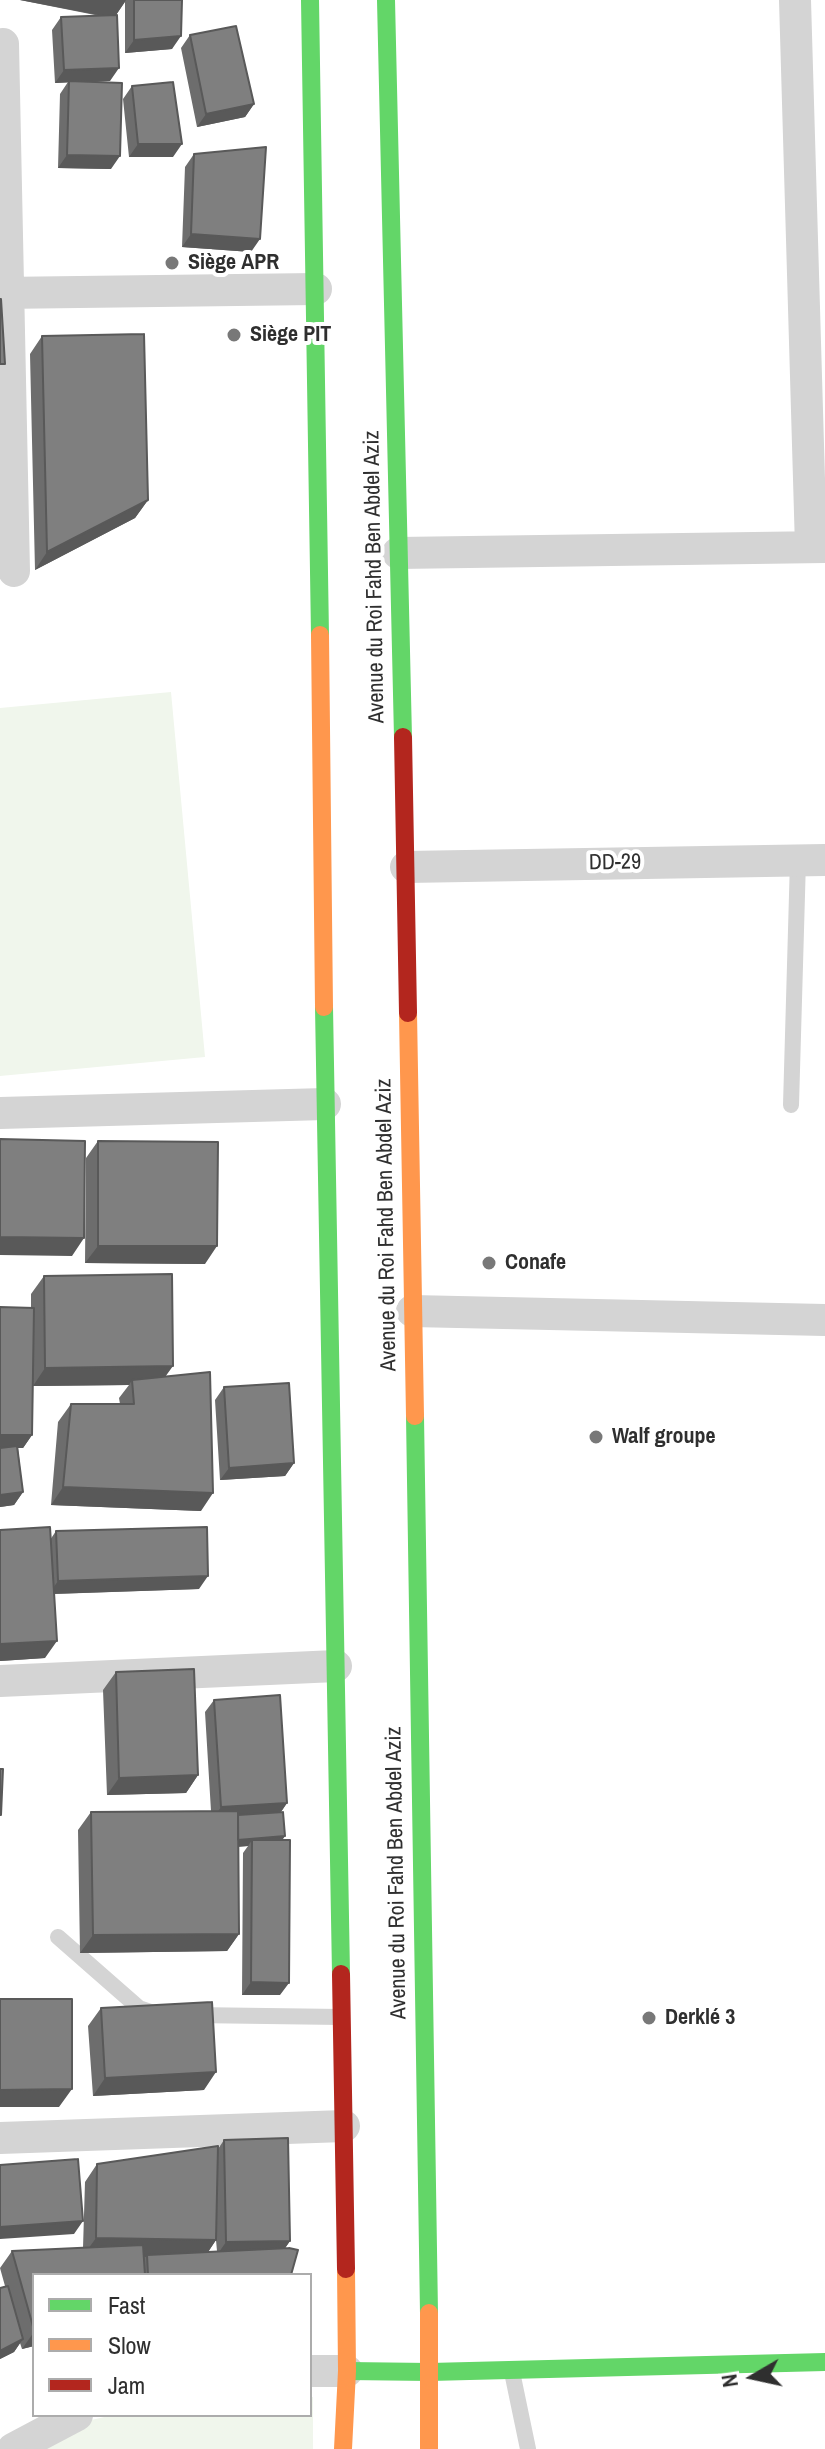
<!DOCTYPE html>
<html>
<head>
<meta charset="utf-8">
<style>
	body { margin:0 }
	#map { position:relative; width:825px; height:2449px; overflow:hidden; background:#fff; font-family:"Archivo Narrow",sans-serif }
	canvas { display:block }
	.legend { position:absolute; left:32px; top:2273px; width:280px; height:144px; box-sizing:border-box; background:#fff; border:2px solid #acacac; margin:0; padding:10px 14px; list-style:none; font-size:24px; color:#2f2f2f }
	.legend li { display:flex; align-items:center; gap:16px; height:40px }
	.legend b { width:40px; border:2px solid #acacac }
	.north { position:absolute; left:713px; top:2337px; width:80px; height:80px; -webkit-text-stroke:6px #fff; paint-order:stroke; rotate:261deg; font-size:22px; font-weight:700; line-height:32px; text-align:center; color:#2f2f2f }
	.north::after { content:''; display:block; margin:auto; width:28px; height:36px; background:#2f2f2f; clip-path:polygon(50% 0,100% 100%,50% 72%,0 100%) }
</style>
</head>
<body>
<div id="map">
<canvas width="825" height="2449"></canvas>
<ul class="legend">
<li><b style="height:10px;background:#63d668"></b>Fast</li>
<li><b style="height:10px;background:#ff974d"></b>Slow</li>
<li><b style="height:10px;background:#b3261e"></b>Jam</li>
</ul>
<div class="north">N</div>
</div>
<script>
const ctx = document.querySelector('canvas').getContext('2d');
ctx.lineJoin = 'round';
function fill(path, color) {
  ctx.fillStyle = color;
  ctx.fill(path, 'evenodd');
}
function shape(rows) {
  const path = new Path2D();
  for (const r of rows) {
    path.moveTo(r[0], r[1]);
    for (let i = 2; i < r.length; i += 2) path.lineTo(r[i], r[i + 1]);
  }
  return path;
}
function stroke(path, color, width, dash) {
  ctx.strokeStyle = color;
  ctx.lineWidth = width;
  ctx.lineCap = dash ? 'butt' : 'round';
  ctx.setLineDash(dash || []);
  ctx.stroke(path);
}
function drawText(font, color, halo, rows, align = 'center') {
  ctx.font = font + ' "Archivo Narrow",sans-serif';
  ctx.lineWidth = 8;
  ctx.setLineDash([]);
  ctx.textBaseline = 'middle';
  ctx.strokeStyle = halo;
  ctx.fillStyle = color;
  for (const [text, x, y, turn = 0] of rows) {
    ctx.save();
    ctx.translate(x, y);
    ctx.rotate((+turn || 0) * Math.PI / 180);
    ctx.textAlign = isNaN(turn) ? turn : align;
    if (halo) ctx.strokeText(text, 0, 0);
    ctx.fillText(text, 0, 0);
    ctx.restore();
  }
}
const green = shape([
	[171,692,205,1057,0,1076,0,708],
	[310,2397,313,2397,313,2449,26,2449,87,2421,113,2415,310,2415]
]);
const lane = shape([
	[791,1105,798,860],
	[58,1937,139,2008,157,2014],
	[192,2015,341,2017],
	[512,2372,528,2449]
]);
const street = shape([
	[795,0,811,547],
	[3,44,14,571],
	[0,293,316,289],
	[398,553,825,547],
	[406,867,825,860],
	[0,1113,325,1104],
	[412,1311,825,1320],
	[0,1681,336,1666],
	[0,2138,344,2126],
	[310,2371,347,2371],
	[13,2449,77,2415]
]);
const fast = shape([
	[310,0,320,635],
	[386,0,403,737],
	[324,1007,341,1974],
	[415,1416,429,2313],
	[347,2371,430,2372,825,2362]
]);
const slow = shape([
	[320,635,324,1007],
	[408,1013,415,1416],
	[343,2449,347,2371,346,2269],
	[429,2449,429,2313]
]);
const jam = shape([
	[403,737,408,1013],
	[341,1974,346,2269]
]);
const wall = shape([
	[20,0,182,0,172,49,125,53,125,2,116,15,110,81,85,82,111,169,58,168,60,94,68,82,55,83,52,30,61,17,100,16],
	[190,35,254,104,245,117,197,127,181,48],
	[132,86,173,157,129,157,123,99],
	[194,154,251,252,182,247,185,167],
	[42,336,148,500,135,518,35,570,30,354],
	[98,1141,205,1264,85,1263,86,1158],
	[44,1276,166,1377,201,1511,51,1505,58,1422,71,1404,120,1404,119,1398,129,1385,33,1386,32,1435,23,1448,18,1448,23,1492,14,1505,0,1507,31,1308,31,1294],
	[224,1387,294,1463,285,1476,220,1480,215,1400],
	[0,1530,50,1540,56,1531,199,1589,54,1594,45,1658,0,1661],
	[116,1672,198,1775,186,1793,107,1795,103,1690],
	[214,1700,287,1803,281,1812,285,1836,282,1840,280,1995,242,1995,243,1853,248,1846,238,1847,239,1934,227,1951,80,1953,78,1830,91,1812,211,1811,205,1712],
	[101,2008,204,2090,93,2096,88,2026],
	[224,2140,290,2241,285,2248,291,2275,34,2275,34,2346,22,2349,20,2343,14,2352,0,2359,0,2288,5,2286,0,2268,12,2251,83,2248,85,2182,97,2164,218,2149],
	[216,2240,217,2251,208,2252]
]);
const shadedWall = shape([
	[20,0,126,0,114,18],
	[181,36,172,49,125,53,134,40],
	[119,68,110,81,55,83,64,70],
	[254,104,245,117,197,127,206,114],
	[138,144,182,144,173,157,129,157],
	[67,155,120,156,111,169,58,168],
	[191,234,260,239,251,252,182,247],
	[148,500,135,518,35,570,47,552],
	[0,1237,84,1238,72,1256,0,1255],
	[98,1246,217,1246,205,1264,85,1263],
	[173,1366,160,1384,132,1380,129,1385,33,1386,45,1368],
	[0,1435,32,1435,23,1448,0,1448],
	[294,1463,285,1476,220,1480,229,1468],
	[63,1487,213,1493,201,1511,51,1505],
	[23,1492,14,1505,0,1507,0,1495],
	[208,1576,199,1589,49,1594,58,1581],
	[57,1641,45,1658,0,1661,0,1644],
	[198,1775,186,1793,107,1795,119,1778],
	[287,1803,278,1816,212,1820,221,1807],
	[285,1836,280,1843,252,1840,248,1846,229,1847,234,1841],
	[239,1934,227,1951,80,1953,93,1935],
	[251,1982,289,1983,280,1995,242,1995],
	[216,2072,204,2090,93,2096,105,2078],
	[72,2089,59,2107,0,2107,0,2090],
	[83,2221,74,2234,0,2239,0,2227],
	[96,2238,216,2240,204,2258,147,2255,146,2257,83,2256],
	[290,2241,281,2254,217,2255,226,2242],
	[34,2332,34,2346,22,2349],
	[23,2339,14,2352,0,2359,0,2351]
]);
const building = shape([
	[134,0,182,0,181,36,134,40,134,0],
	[117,15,119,68,64,70,61,17,117,15],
	[236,26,254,104,206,114,190,35,236,26],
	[69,81,122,83,120,156,67,155,69,81],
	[173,82,182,144,138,144,132,86,173,82],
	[266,147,260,239,191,234,194,154,266,147],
	[0,299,1,299,5,364,0,364,0,299],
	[144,334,148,500,47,552,42,336,144,334],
	[0,1139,85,1141,84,1238,0,1237,0,1139],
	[98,1141,218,1142,217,1246,98,1246,98,1141],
	[172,1274,173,1366,45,1368,44,1276,172,1274],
	[0,1307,34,1308,32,1435,0,1435,0,1307],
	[210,1372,213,1493,63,1487,71,1404,134,1404,132,1380,210,1372],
	[289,1383,294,1463,229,1468,224,1387,289,1383],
	[17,1446,23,1492,0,1495,0,1448,17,1446],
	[50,1527,57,1641,0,1644,0,1530,50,1527],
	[207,1527,208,1576,58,1581,56,1531,207,1527],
	[194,1669,198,1775,119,1778,116,1672,194,1669],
	[280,1695,287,1803,221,1807,214,1700,280,1695],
	[0,1769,3,1769,1,1815,0,1815,0,1769],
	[238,1811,239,1934,93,1935,91,1812,238,1811],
	[283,1812,285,1836,238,1840,238,1815,283,1812],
	[252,1840,290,1840,289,1983,251,1982,252,1840],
	[0,1999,72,1999,72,2089,0,2090,0,1999],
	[212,2002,216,2072,105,2078,101,2008,212,2002],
	[288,2138,290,2241,226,2242,224,2140,288,2138],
	[218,2146,216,2240,96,2238,97,2164,218,2146],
	[78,2159,83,2221,0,2227,0,2165,78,2159],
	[143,2245,145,2275,34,2275,34,2330,12,2251,143,2245],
	[289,2248,298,2250,291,2275,148,2275,147,2255,289,2248],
	[8,2286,23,2339,0,2351,0,2288,8,2286]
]);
const markers = [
	[172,263,8,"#787878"],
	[234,335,8,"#787878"],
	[489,1263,8,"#787878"],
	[596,1437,8,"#787878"],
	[649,2018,8,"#787878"]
];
const poiNames = [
	["Siège APR",188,263],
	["Siège PIT",250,335],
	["Conafe",505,1263],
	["Walf groupe",612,1437],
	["Derklé 3",665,2018]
];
const streetNames = [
	["Avenue du Roi Fahd Ben Abdel Aziz",375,577,-91],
	["DD-29",615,863,-1],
	["Avenue du Roi Fahd Ben Abdel Aziz",387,1225,-91],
	["Avenue du Roi Fahd Ben Abdel Aziz",397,1873,-91]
];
fill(green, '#f0f6ec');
stroke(lane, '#d4d4d4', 16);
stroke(street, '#d4d4d4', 32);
stroke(fast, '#63d668', 18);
stroke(slow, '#ff974d', 18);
stroke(jam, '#b3261e', 18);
fill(wall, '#6d6d6d');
fill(shadedWall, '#595959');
fill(building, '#7f7f7f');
stroke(building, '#595959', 2);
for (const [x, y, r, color] of markers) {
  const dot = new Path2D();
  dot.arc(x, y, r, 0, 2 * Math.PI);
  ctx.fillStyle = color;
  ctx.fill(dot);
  stroke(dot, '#fff', 3);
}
drawText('bold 22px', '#2f2f2f', '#fff', poiNames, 'left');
drawText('22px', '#2f2f2f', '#fff', streetNames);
</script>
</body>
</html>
